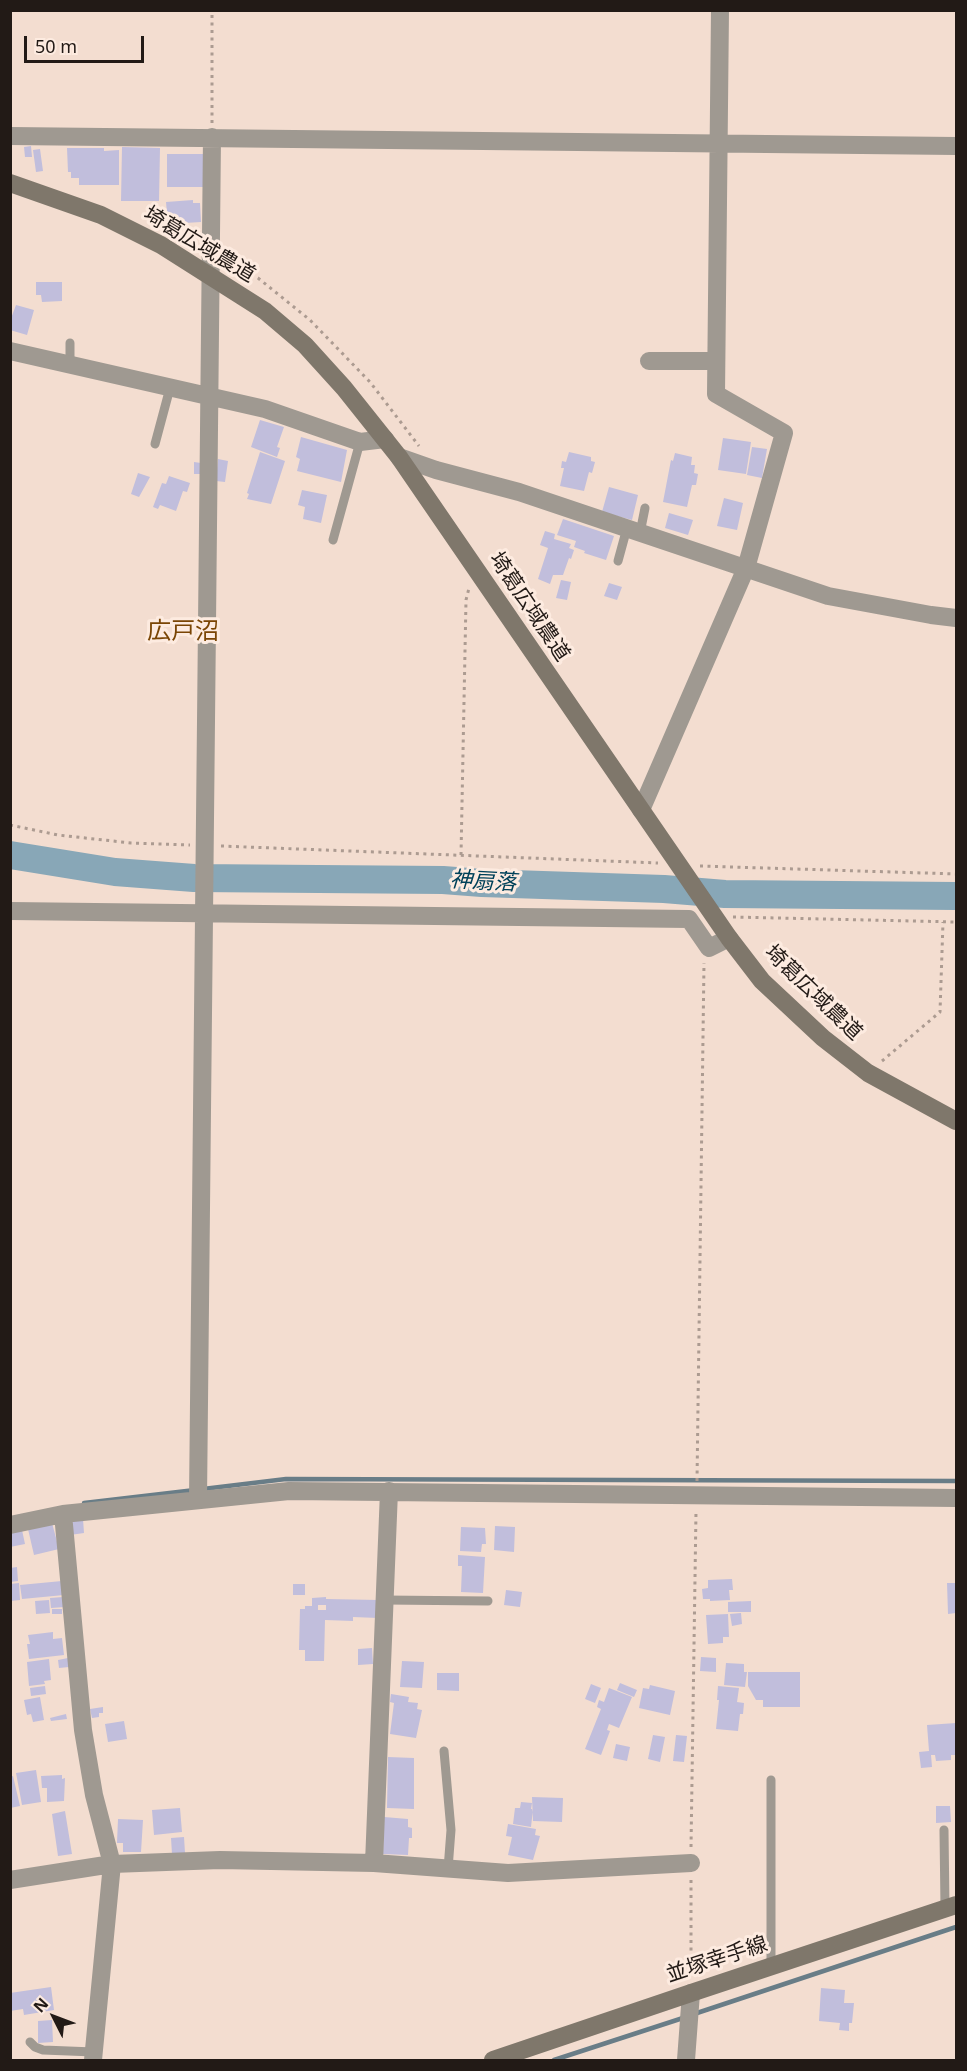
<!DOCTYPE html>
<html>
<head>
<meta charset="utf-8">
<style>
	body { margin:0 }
	#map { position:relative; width:967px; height:2071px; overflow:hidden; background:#f3ddd0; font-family:"Noto Sans",sans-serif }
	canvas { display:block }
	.frame { position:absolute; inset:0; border:12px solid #221a16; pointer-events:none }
	.north { position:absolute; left:24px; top:1987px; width:60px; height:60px; -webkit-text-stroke:4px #fdebe0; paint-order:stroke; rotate:312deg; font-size:16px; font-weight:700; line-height:24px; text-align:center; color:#221a16 }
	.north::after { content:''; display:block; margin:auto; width:21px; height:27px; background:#221a16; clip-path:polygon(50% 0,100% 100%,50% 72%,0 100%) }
	.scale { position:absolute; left:24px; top:36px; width:120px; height:27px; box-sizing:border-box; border:3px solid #221a16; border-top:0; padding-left:8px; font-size:18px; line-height:21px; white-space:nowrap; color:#221a16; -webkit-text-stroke:4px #fdebe0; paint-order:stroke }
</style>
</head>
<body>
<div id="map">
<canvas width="967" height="2071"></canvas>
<div class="frame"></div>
<div class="north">N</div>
<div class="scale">50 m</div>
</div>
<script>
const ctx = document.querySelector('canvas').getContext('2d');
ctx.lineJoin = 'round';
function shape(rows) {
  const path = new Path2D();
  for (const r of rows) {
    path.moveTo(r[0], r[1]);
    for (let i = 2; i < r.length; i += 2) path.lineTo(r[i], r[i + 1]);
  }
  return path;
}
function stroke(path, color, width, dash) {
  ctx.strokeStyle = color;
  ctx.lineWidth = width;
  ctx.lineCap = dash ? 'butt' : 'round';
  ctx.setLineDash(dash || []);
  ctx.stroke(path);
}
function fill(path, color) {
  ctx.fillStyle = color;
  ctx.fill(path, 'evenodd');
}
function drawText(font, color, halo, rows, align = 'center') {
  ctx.font = font + ' "Noto Sans","Noto Sans JP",sans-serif';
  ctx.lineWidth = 6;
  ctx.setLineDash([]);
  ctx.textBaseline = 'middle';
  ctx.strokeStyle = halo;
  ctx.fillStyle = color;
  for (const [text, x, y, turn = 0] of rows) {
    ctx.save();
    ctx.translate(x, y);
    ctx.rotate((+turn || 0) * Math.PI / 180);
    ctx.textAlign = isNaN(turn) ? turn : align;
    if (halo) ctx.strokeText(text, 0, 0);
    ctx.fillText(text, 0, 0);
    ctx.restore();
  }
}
const stream = shape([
	[203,1489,286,1479,956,1481],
	[84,1503,195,1490],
	[694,2014,956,1927],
	[554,2060,686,2017]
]);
const river = shape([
	[10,855,115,872,194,878,443,880,482,883,664,889,725,894,956,896]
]);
const building = shape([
	[31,146,32,157,25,157,24,147],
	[122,147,160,148,159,201,121,201],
	[67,148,104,148,104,151,119,150,119,185,79,185,79,178,71,178,71,172,68,172],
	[40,149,43,171,36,172,33,150],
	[167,154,206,154,206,187,167,187],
	[193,200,193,203,200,203,201,222,168,224,166,202],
	[36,282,62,282,62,301,42,302,41,295,36,295],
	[16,305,34,310,27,335,10,330,10,321],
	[260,420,284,427,277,447,280,448,277,457,251,447],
	[301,437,347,450,341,482,297,471,300,459,296,457],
	[723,438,751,442,746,474,718,470],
	[752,447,767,449,762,478,747,475],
	[260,452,285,461,271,504,247,499,249,494,247,493],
	[569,452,591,457,591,461,595,462,592,473,589,472,584,491,560,486,564,468,561,468,562,461,566,462],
	[675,453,692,457,691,465,695,465,694,473,698,474,696,485,692,485,687,507,663,502,671,460,673,461],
	[218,459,228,461,225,482,216,481],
	[194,462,201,463,200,474,194,474],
	[138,473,150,477,139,497,131,494],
	[169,476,190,483,187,492,183,491,176,511,160,505,158,509,153,507,162,483,166,484],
	[609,487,638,495,632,520,602,512],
	[302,490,327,495,321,523,303,519,305,507,298,505],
	[724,498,743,503,737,530,717,526],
	[669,513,693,520,688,535,665,528],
	[563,519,614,536,606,560,584,553,585,551,574,547,576,541,557,535],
	[545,531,555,534,554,539,571,544,569,548,574,550,571,559,569,558,563,575,553,575,550,584,538,579,548,548,540,545],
	[561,580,571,582,567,600,556,598],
	[609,583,622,587,617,600,604,596],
	[83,1519,84,1533,70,1535,68,1521],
	[52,1523,59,1549,34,1555,28,1529],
	[495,1526,515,1527,514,1552,494,1550],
	[461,1527,485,1528,486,1544,482,1544,481,1552,460,1551],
	[22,1530,25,1544,10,1547,10,1532],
	[458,1555,485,1557,483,1593,461,1592,462,1566,458,1566],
	[17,1567,18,1581,10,1582,10,1568],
	[732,1579,733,1590,729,1590,730,1600,710,1601,710,1599,703,1599,702,1589,708,1588,708,1580],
	[62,1581,64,1595,22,1599,20,1585],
	[19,1583,20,1600,10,1601,10,1584],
	[947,1583,956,1583,956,1613,948,1614],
	[293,1584,305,1584,305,1595,293,1595],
	[506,1590,522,1592,520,1607,504,1605],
	[63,1597,65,1607,51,1608,50,1598],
	[326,1597,326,1599,379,1600,378,1618,353,1617,353,1621,325,1620,324,1661,305,1661,305,1650,299,1650,300,1609,305,1609,305,1606,312,1606,312,1598],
	[318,1605,326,1605,326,1610,318,1610],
	[49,1600,50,1613,36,1614,35,1601],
	[751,1601,751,1612,728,1612,728,1602],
	[52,1609,62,1609,62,1614,52,1614],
	[741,1613,742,1624,732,1626,730,1614],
	[728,1614,729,1637,723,1637,723,1643,708,1644,706,1615],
	[53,1632,53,1639,62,1638,64,1655,29,1659,27,1644,30,1644,28,1635],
	[372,1648,373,1664,358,1665,358,1649],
	[701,1657,716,1658,716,1672,700,1671],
	[68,1658,69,1667,59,1668,58,1660],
	[49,1659,51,1680,44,1681,45,1684,29,1686,27,1662],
	[402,1661,424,1662,422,1688,400,1687],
	[726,1663,744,1664,744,1672,747,1672,745,1687,724,1685],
	[748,1672,800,1672,800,1707,763,1707,763,1700,756,1700,748,1686],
	[437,1673,459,1673,459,1691,437,1690],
	[620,1683,637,1690,634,1697,617,1690],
	[591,1684,601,1688,595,1703,585,1699],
	[650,1685,675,1691,670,1715,639,1708,643,1688,649,1689],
	[45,1686,46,1694,31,1696,30,1688],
	[718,1686,739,1688,737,1702,744,1703,743,1714,740,1714,738,1731,716,1729,719,1700,717,1700],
	[609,1688,632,1697,619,1728,609,1724,607,1730,610,1731,601,1755,585,1749,601,1709,597,1707,599,1700,604,1702],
	[391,1694,409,1697,408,1702,418,1703,417,1709,422,1710,416,1738,390,1734,394,1703,390,1702],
	[40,1697,44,1720,33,1722,31,1714,27,1715,24,1700],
	[103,1707,103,1713,99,1713,99,1717,92,1718,90,1709],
	[66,1714,67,1719,51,1721,50,1718],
	[124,1721,127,1739,108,1742,105,1724],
	[956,1723,956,1755,951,1755,951,1760,936,1761,935,1755,931,1755,932,1767,921,1768,919,1752,929,1751,927,1725],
	[653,1735,665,1737,660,1762,648,1759],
	[676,1735,687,1736,684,1762,673,1761],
	[616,1744,630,1747,627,1761,613,1758],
	[388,1757,414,1758,414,1809,387,1808],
	[36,1770,41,1802,22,1805,16,1773],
	[62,1775,62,1779,65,1778,64,1801,47,1802,47,1788,42,1788,41,1776],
	[13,1776,20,1806,10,1808,10,1777],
	[532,1797,563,1798,562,1822,533,1821],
	[521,1802,532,1803,531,1809,533,1809,531,1827,513,1824,515,1808,520,1808],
	[936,1806,950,1806,951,1822,936,1823],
	[180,1808,182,1832,154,1835,152,1810],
	[65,1811,72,1854,58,1856,52,1814],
	[384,1817,408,1819,408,1827,412,1828,412,1838,409,1838,408,1855,383,1854],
	[118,1819,143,1820,141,1852,123,1852,123,1843,117,1843],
	[508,1824,536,1829,535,1835,540,1836,533,1860,508,1855,512,1837,506,1836],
	[184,1837,185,1853,172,1854,171,1838],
	[51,1987,54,2010,24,2015,23,2009,10,2011,10,1993],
	[821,1988,845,1990,844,2003,854,2003,852,2023,849,2023,849,2031,839,2030,840,2023,819,2021],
	[52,2020,53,2042,38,2043,38,2021]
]);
const path = shape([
	[212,123,212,10],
	[226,258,258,278,310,320,370,382,419,446],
	[10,825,58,835,131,843,190,845],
	[221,846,658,863],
	[461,855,466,600,469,588],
	[700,866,956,874],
	[733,917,956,922],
	[882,1061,940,1012,943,922],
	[697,1481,704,963],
	[691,1847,696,1511],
	[691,1880,691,1976]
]);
const lane = shape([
	[70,343,70,365],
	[155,444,170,388],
	[640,533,645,508],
	[333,540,360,442],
	[618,561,627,528],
	[384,1600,488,1601],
	[444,1751,451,1830,448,1869],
	[771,1780,771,1966],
	[944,1830,945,1908],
	[30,2042,35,2047,43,2050,94,2052]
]);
const street = shape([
	[10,136,956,146],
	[10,351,265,409,360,442,385,439],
	[649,361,716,361],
	[399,457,436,470,519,492,828,596,931,615,956,618],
	[641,810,746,568,784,433,716,394,720,10],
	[10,911,689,919,709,948,729,938],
	[198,1500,212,137],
	[10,1525,63,1514,289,1491,956,1498],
	[374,1863,389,1491],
	[10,1880,112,1864,94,1795,83,1730,63,1514],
	[93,2060,112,1864,220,1860,374,1863,508,1873,691,1863],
	[686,2060,691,1993]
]);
const secondary = shape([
	[10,183,101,215,161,245,265,311,305,345,344,388,399,457,729,938,762,981,823,1038,868,1073,956,1121],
	[493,2060,691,1993,956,1905]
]);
const streetNames = [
	["埼葛広域農道",199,245,31],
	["埼葛広域農道",529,607,56],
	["埼葛広域農道",813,993,44],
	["並塚幸手線",717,1960,-18]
];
const waterNames = [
	["神扇落",483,882,3]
];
const quarterNames = [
	["広戸沼",183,632]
];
stroke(stream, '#697d87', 4.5);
stroke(river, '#88a7b7', 28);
fill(building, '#c1bedc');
stroke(path, '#ac9b91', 3, [3, 4.5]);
stroke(lane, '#9f9991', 9);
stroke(street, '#9f9991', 18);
stroke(secondary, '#7f776b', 18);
drawText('21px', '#221a16', '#fdebe0', streetNames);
drawText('italic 22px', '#004159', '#fdebe0', waterNames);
drawText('24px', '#7a4504', '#fdebe0', quarterNames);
</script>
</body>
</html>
